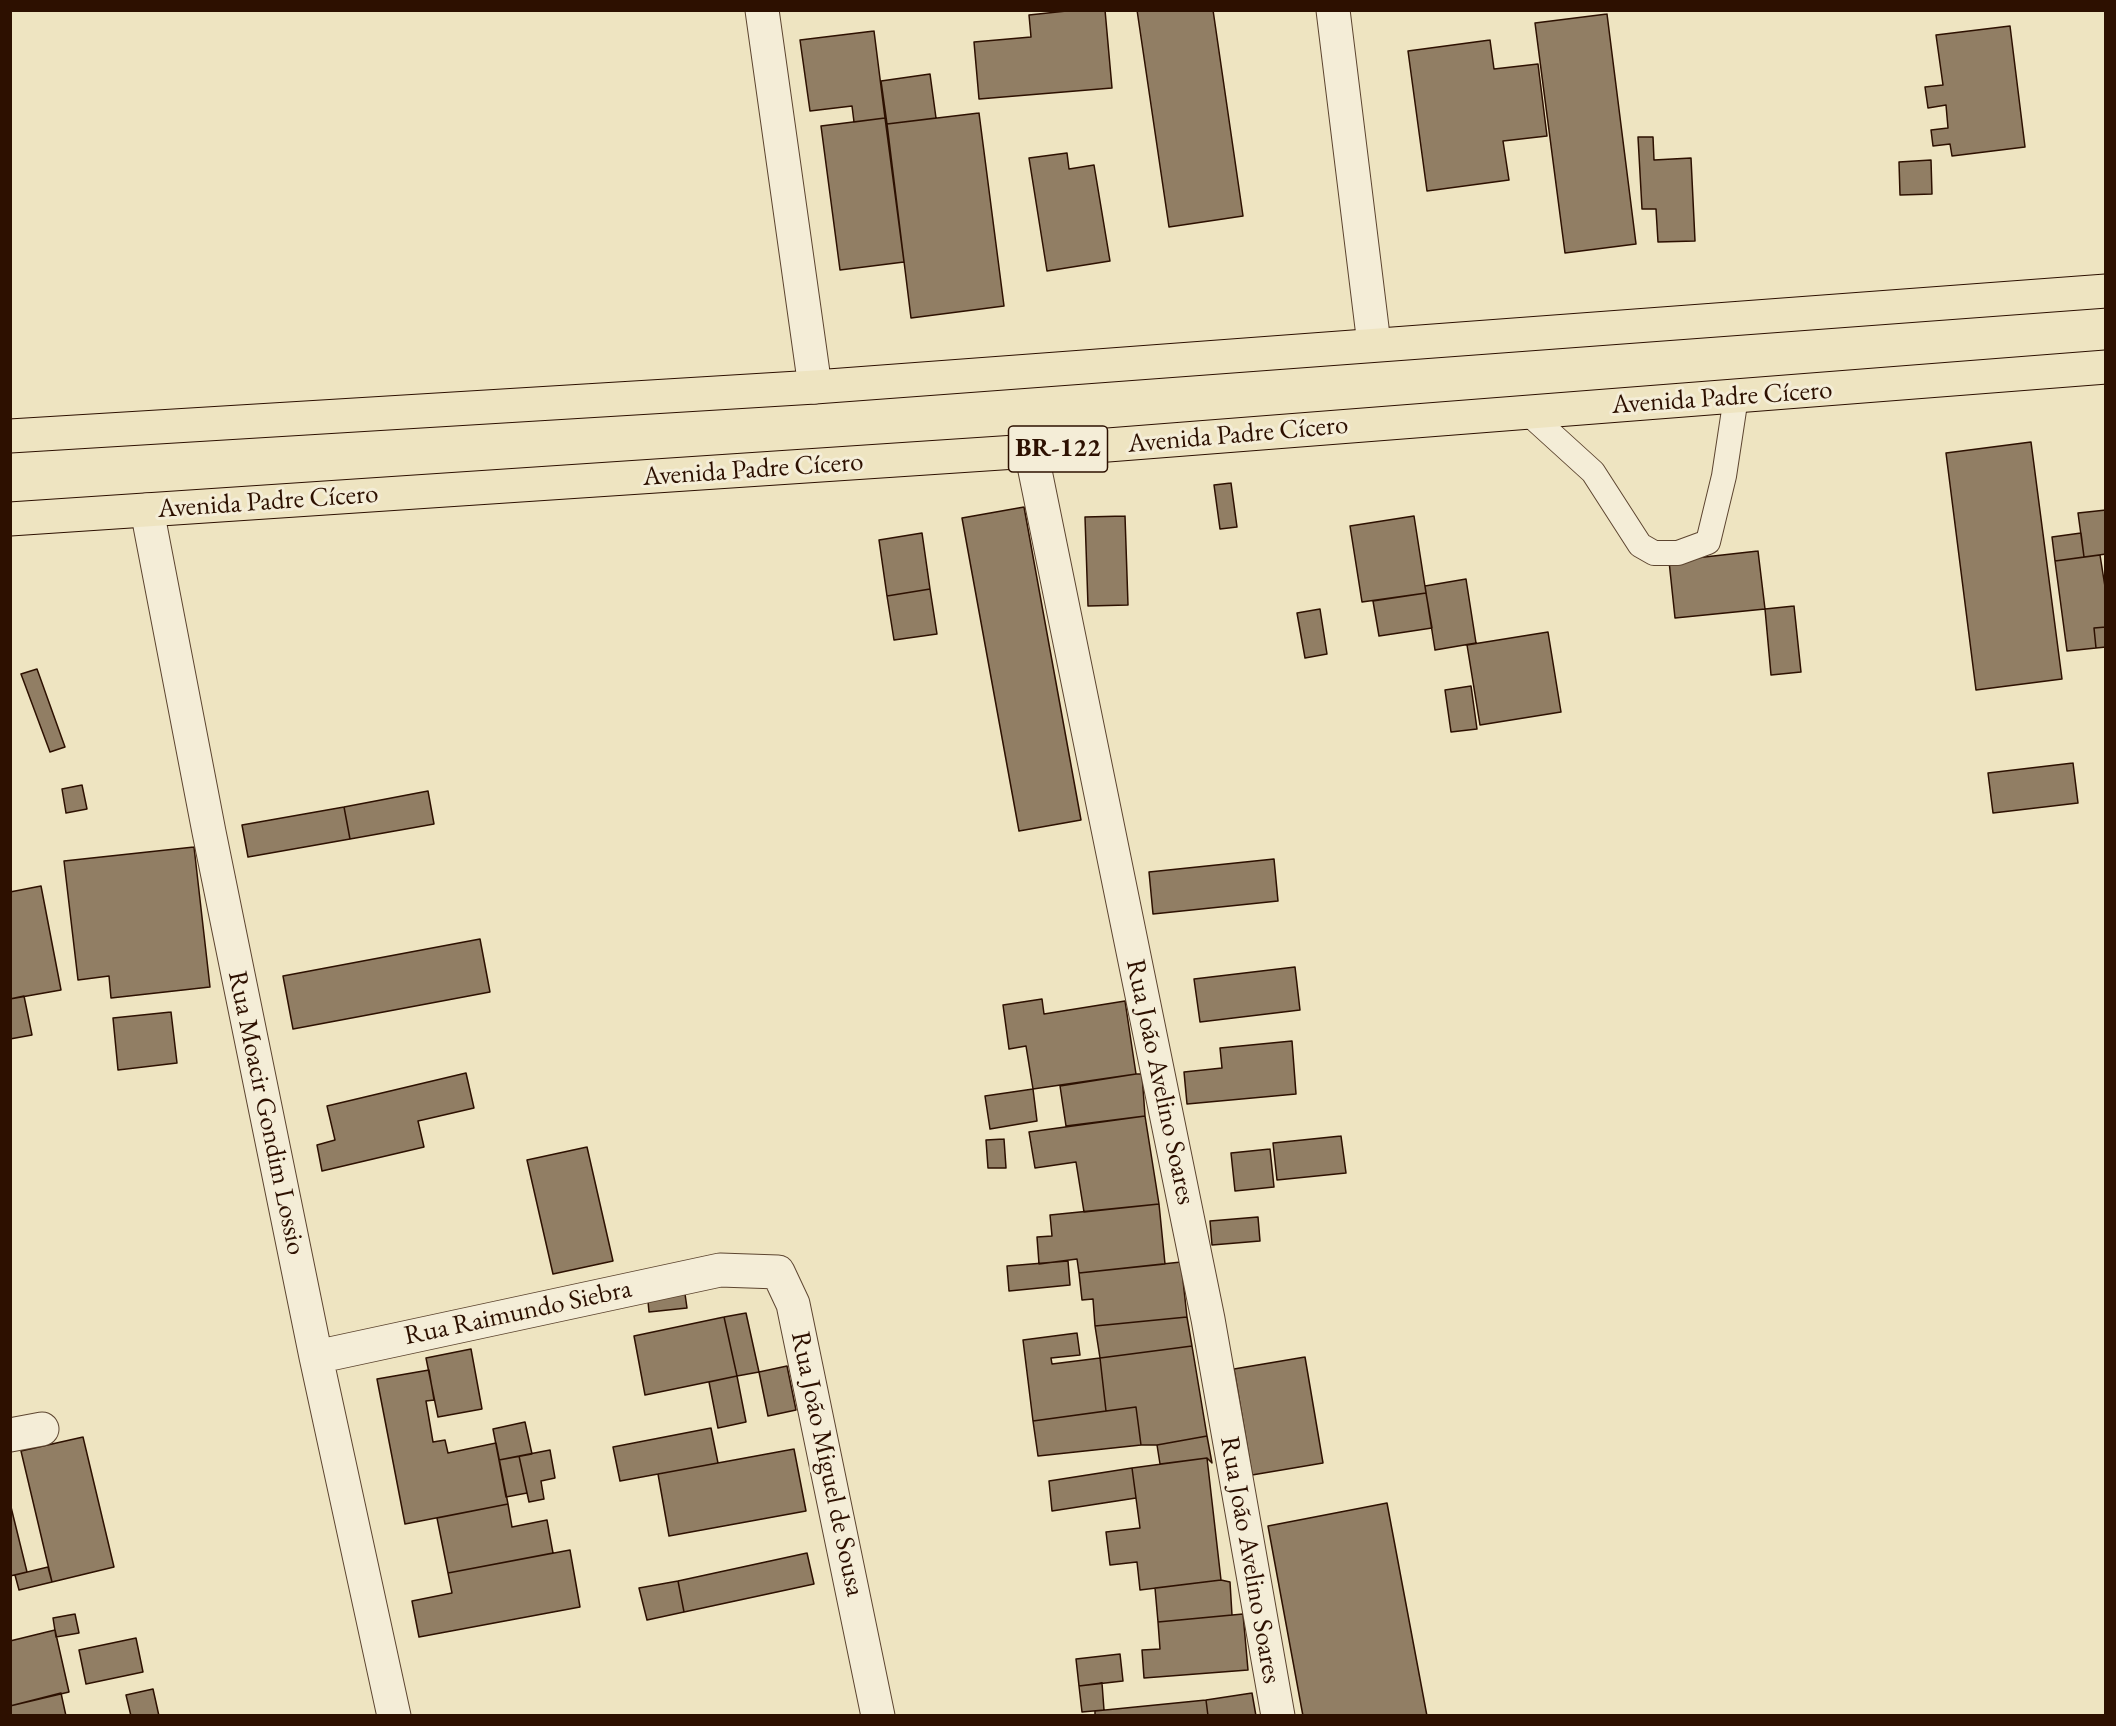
<!DOCTYPE html>
<html>
<head>
<meta charset="utf-8">
<style>
	body { margin:0 }
	#map { position:relative; width:2116px; height:1726px; overflow:hidden; background:#eee4c1; font-family:"EB Garamond",serif }
	canvas { display:block }
	.frame { position:absolute; inset:0; border:12px solid #2d1000; pointer-events:none }
</style>
</head>
<body>
<div id="map">
<canvas width="2116" height="1726"></canvas>
<div class="frame"></div>
</div>
<script>
const ctx = document.querySelector('canvas').getContext('2d');
ctx.lineJoin = 'round';
function fill(path, color) {
  ctx.fillStyle = color;
  ctx.fill(path, 'evenodd');
}
function shape(rows) {
  const path = new Path2D();
  for (const r of rows) {
    path.moveTo(r[0], r[1]);
    for (let i = 2; i < r.length; i += 2) path.lineTo(r[i], r[i + 1]);
  }
  return path;
}
function stroke(path, color, width, dash) {
  ctx.strokeStyle = color;
  ctx.lineWidth = width;
  ctx.lineCap = dash ? 'butt' : 'round';
  ctx.setLineDash(dash || []);
  ctx.stroke(path);
}
function drawText(font, color, halo, rows, align = 'center') {
  ctx.font = font + ' "EB Garamond",serif';
  ctx.lineWidth = 6;
  ctx.setLineDash([]);
  ctx.textBaseline = 'middle';
  ctx.strokeStyle = halo;
  ctx.fillStyle = color;
  for (const [text, x, y, turn = 0] of rows) {
    ctx.save();
    ctx.translate(x, y);
    ctx.rotate((+turn || 0) * Math.PI / 180);
    ctx.textAlign = isNaN(turn) ? turn : align;
    if (halo) ctx.strokeText(text, 0, 0);
    ctx.fillText(text, 0, 0);
    ctx.restore();
  }
}
const building = shape([
	[1076,10,1105,10,1112,88,979,99,974,42,1031,37,1029,15,1076,10],
	[1137,10,1213,10,1243,216,1169,227,1137,10],
	[1607,14,1636,244,1565,253,1535,23,1607,14],
	[2010,26,2025,147,1952,156,1950,144,1933,146,1931,130,1948,128,1946,105,1928,108,1925,87,1943,85,1936,35,2010,26],
	[874,31,885,118,854,122,852,106,810,111,800,40,874,31],
	[1490,40,1494,69,1538,64,1547,136,1503,141,1509,180,1427,191,1408,51,1490,40],
	[930,74,936,118,887,124,881,81,930,74],
	[979,113,1004,306,911,318,887,124,979,113],
	[885,118,904,262,840,270,821,126,885,118],
	[1638,137,1653,137,1654,160,1691,158,1695,241,1658,242,1656,209,1642,209,1638,137],
	[1067,153,1069,169,1094,165,1110,261,1047,271,1029,158,1067,153],
	[1931,160,1932,194,1900,195,1899,162,1931,160],
	[2031,442,2062,679,1976,690,1946,453,2031,442],
	[1231,483,1237,527,1220,529,1214,485,1231,483],
	[1024,507,1081,820,1019,831,962,518,1024,507],
	[2106,510,2106,554,2084,557,2078,513,2106,510],
	[1125,516,1128,605,1088,606,1085,517,1125,516],
	[1414,516,1426,593,1362,602,1350,526,1414,516],
	[922,533,930,589,887,596,879,540,922,533],
	[2081,533,2084,557,2055,561,2052,537,2081,533],
	[1758,551,1765,609,1675,618,1669,561,1758,551],
	[2100,555,2106,593,2106,627,2094,628,2096,648,2067,651,2055,561,2100,555],
	[1466,579,1476,643,1435,650,1425,586,1466,579],
	[930,589,937,634,894,640,887,596,930,589],
	[1426,593,1432,628,1379,636,1373,601,1426,593],
	[1794,606,1801,672,1771,675,1765,609,1794,606],
	[1320,609,1327,654,1305,658,1297,613,1320,609],
	[2106,627,2106,647,2096,648,2094,628,2106,627],
	[1548,632,1561,712,1480,725,1467,645,1548,632],
	[37,669,65,747,50,752,21,674,37,669],
	[1471,686,1477,729,1451,732,1445,690,1471,686],
	[2073,763,2078,803,1993,813,1988,773,2073,763],
	[82,785,87,809,66,813,62,789,82,785],
	[428,791,434,824,350,839,344,807,428,791],
	[344,807,350,839,248,857,242,825,344,807],
	[194,847,210,987,111,998,109,976,78,980,64,861,194,847],
	[1274,859,1278,901,1153,914,1149,872,1274,859],
	[41,886,61,990,10,999,10,892,41,886],
	[480,939,490,992,293,1029,283,976,480,939],
	[1295,967,1300,1010,1200,1022,1194,979,1295,967],
	[24,996,32,1035,10,1039,10,999,24,996],
	[1042,999,1044,1014,1125,1001,1136,1074,1033,1089,1026,1046,1009,1049,1003,1005,1042,999],
	[171,1012,177,1063,118,1070,113,1018,171,1012],
	[1292,1041,1296,1094,1187,1104,1184,1072,1222,1068,1220,1048,1292,1041],
	[466,1073,474,1108,418,1121,424,1147,322,1171,317,1145,335,1140,327,1106,466,1073],
	[1136,1074,1142,1074,1145,1116,1066,1126,1060,1086,1136,1074],
	[1033,1089,1037,1121,990,1129,985,1096,1033,1089],
	[1145,1116,1159,1204,1084,1212,1076,1162,1035,1168,1029,1132,1145,1116],
	[1341,1136,1346,1173,1277,1180,1273,1143,1341,1136],
	[1004,1139,1006,1168,988,1168,986,1140,1004,1139],
	[587,1147,613,1261,553,1274,527,1160,587,1147],
	[1270,1149,1274,1187,1235,1191,1231,1153,1270,1149],
	[1159,1204,1165,1264,1079,1273,1077,1259,1039,1264,1037,1237,1052,1236,1050,1215,1159,1204],
	[1258,1217,1260,1241,1212,1245,1210,1221,1258,1217],
	[1068,1261,1070,1285,1009,1291,1007,1266,1068,1261],
	[1181,1262,1187,1317,1095,1326,1093,1299,1082,1300,1079,1273,1181,1262],
	[684,1287,687,1308,649,1312,647,1291,684,1287],
	[746,1313,759,1372,737,1376,724,1317,746,1313],
	[724,1317,737,1376,645,1395,634,1336,724,1317],
	[1187,1317,1192,1346,1100,1358,1095,1326,1187,1317],
	[1077,1333,1080,1355,1051,1358,1052,1364,1100,1358,1106,1411,1033,1421,1023,1340,1077,1333],
	[1192,1346,1207,1436,1157,1445,1141,1445,1136,1407,1106,1411,1100,1358,1192,1346],
	[471,1349,482,1409,438,1417,426,1358,471,1349],
	[1305,1357,1323,1463,1252,1475,1234,1369,1305,1357],
	[787,1366,796,1410,768,1416,759,1372,787,1366],
	[429,1370,434,1400,426,1401,433,1442,445,1440,448,1453,496,1443,508,1504,405,1524,377,1379,429,1370],
	[737,1376,746,1422,718,1428,709,1382,737,1376],
	[1136,1407,1141,1445,1038,1456,1033,1421,1136,1407],
	[525,1422,532,1454,499,1460,493,1429,525,1422],
	[711,1428,718,1463,620,1481,613,1447,711,1428],
	[1207,1436,1212,1463,1207,1458,1160,1464,1157,1445,1207,1436],
	[83,1437,114,1567,52,1582,21,1451,83,1437],
	[794,1449,806,1511,669,1536,658,1474,794,1449],
	[550,1450,555,1478,541,1481,544,1499,529,1502,519,1456,550,1450],
	[519,1456,527,1493,506,1497,499,1460,519,1456],
	[1207,1458,1221,1580,1140,1590,1137,1562,1110,1565,1106,1532,1140,1528,1132,1468,1207,1458],
	[1132,1468,1136,1498,1052,1511,1049,1481,1132,1468],
	[10,1503,27,1572,10,1576,10,1503],
	[1387,1503,1427,1716,1303,1716,1268,1526,1387,1503],
	[508,1504,512,1527,547,1520,553,1553,448,1573,437,1518,508,1504],
	[570,1550,580,1607,419,1637,412,1601,452,1593,448,1573,570,1550],
	[807,1553,814,1584,684,1612,678,1581,807,1553],
	[48,1567,52,1582,19,1590,15,1575,48,1567],
	[1221,1580,1230,1582,1232,1615,1158,1622,1155,1588,1221,1580],
	[678,1581,684,1612,647,1620,639,1588,678,1581],
	[75,1614,79,1633,56,1637,53,1618,75,1614],
	[1243,1614,1248,1670,1144,1678,1142,1650,1160,1649,1158,1622,1243,1614],
	[55,1630,69,1692,10,1706,10,1641,55,1630],
	[136,1638,143,1672,86,1684,79,1650,136,1638],
	[1120,1654,1123,1681,1079,1686,1076,1659,1120,1654],
	[1102,1683,1104,1710,1082,1712,1079,1686,1102,1683],
	[153,1689,159,1716,131,1716,126,1695,153,1689],
	[61,1693,66,1716,10,1716,10,1706,61,1693],
	[1252,1693,1256,1716,1208,1716,1206,1700,1252,1693],
	[1206,1700,1208,1716,1095,1716,1095,1711,1206,1700]
]);
const lane = shape([
	[1527,412,1593,472,1640,545,1654,553,1678,553,1708,542,1724,476,1736,397]
]);
const street = shape([
	[762,10,815,387],
	[1333,10,1374,344],
	[1031,451,1208,1319,1278,1716],
	[147,510,209,832,316,1357,394,1716],
	[316,1357,720,1270,778,1272,793,1304,878,1716],
	[10,1435,42,1429]
]);
const highway = shape([
	[10,436,815,387,2106,291],
	[10,519,1031,451,2106,367]
]);
const shields = [
	[1058,449,99]
];
const shieldNames = [
	["BR-122",1058,449]
];
const streetNames = [
	["Avenida Padre Cícero",1722,398,-4],
	["Avenida Padre Cícero",1238,435,-5],
	["Avenida Padre Cícero",753,470,-4],
	["Avenida Padre Cícero",268,502,-4],
	["Rua João Avelino Soares",1160,1082,78],
	["Rua Moacir Gondim Lossio",266,1113,78],
	["Rua Raimundo Siebra",518,1313,-12],
	["Rua João Miguel de Sousa",827,1464,78],
	["Rua João Avelino Soares",1250,1560,80]
];
fill(building, '#917e64');
stroke(building, '#2d1000', 1.5);
stroke(lane, '#5d4530', 26);
stroke(street, '#5d4530', 35);
stroke(highway, '#2d1000', 35);
stroke(lane, '#f4edd7', 24);
stroke(street, '#f4edd7', 33);
stroke(highway, '#eee4c1', 33);
for (const [x, y, w] of shields) {
  const box = new Path2D();
  box.roundRect(x - w / 2, y - 23, w, 46, 4.5);
  ctx.fillStyle = '#f4edd7';
  ctx.fill(box);
  stroke(box, '#2d1000', 1.5);
}
drawText('bold 26px', '#2d1000', null, shieldNames);
drawText('27px', '#2d1000', '#f4edd7', streetNames);
</script>
</body>
</html>
